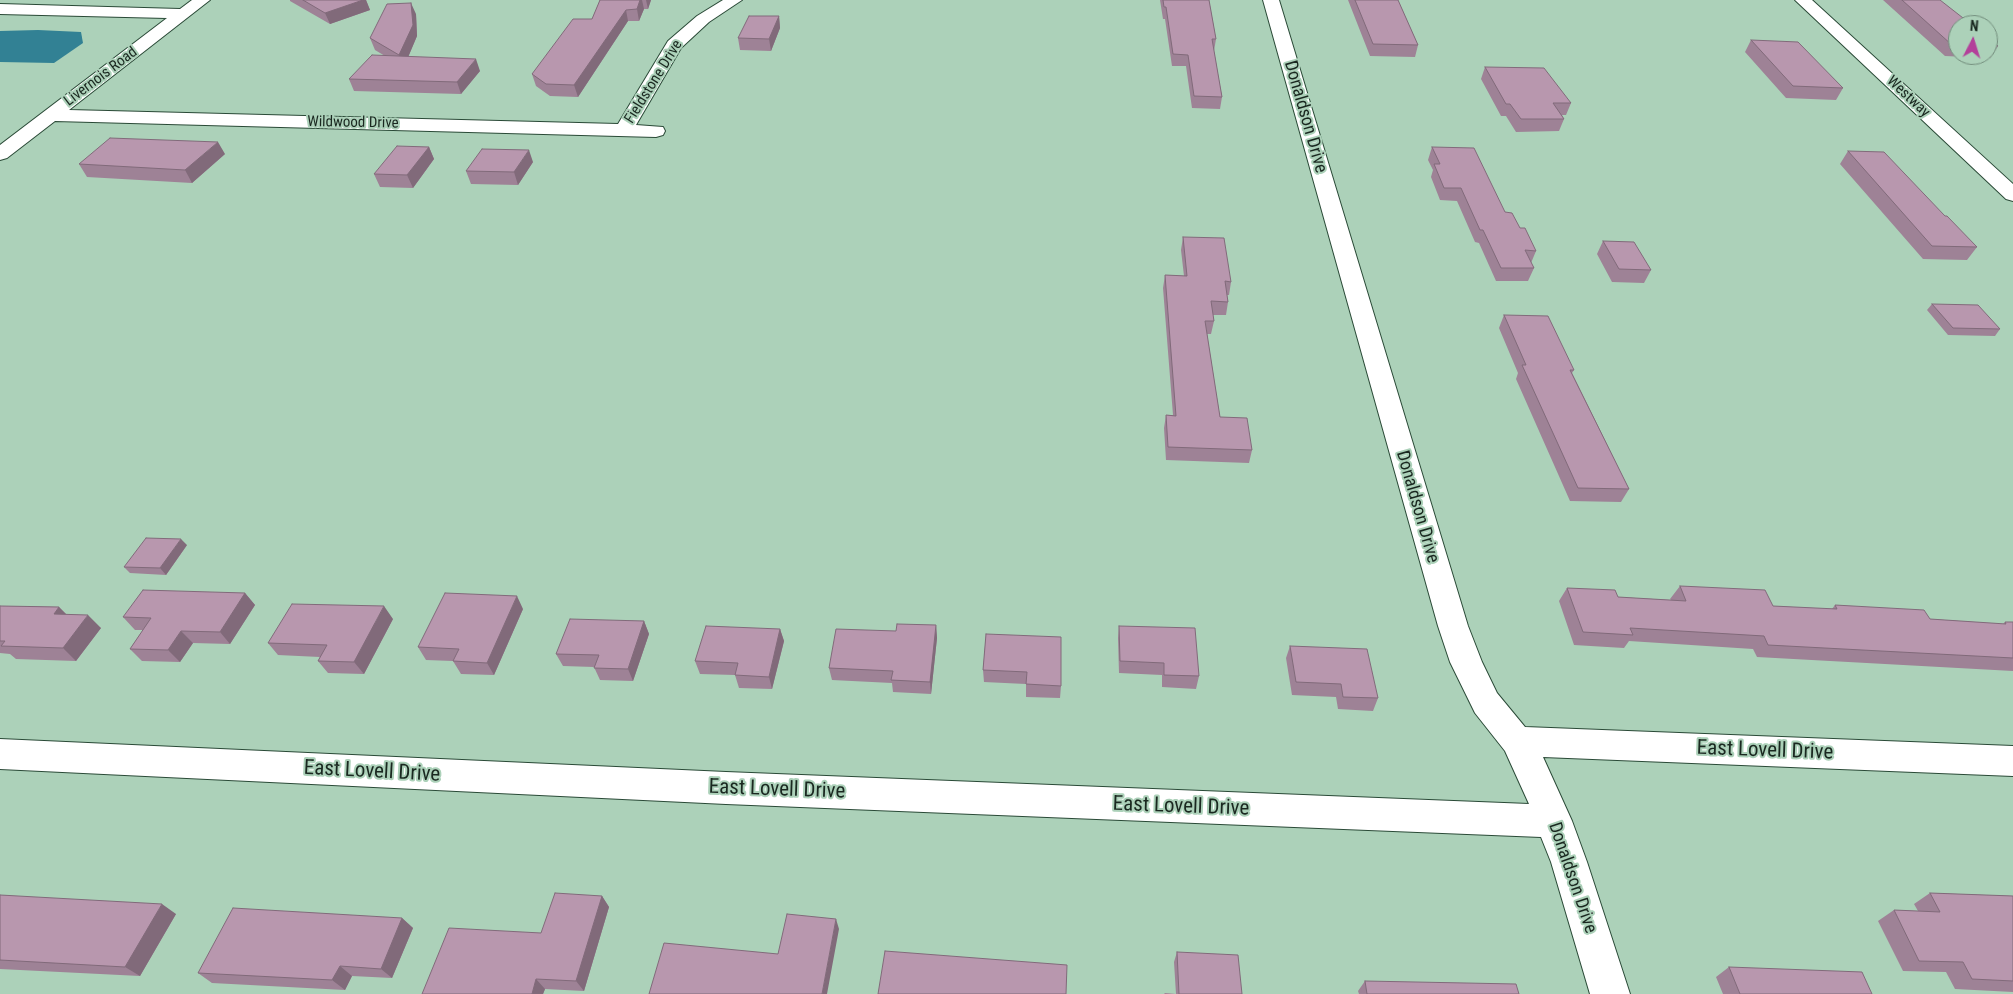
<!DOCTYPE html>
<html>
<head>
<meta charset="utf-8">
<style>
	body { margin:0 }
	#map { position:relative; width:2013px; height:994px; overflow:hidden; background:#acd1b9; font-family:"Roboto Condensed",sans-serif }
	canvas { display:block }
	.north { position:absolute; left:1948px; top:15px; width:50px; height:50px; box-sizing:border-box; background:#acd1b9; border:1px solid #728d7c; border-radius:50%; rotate:5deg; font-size:14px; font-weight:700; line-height:20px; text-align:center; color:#1a2820 }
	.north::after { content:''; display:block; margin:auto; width:18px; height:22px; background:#b3409a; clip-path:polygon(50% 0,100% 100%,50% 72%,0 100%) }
</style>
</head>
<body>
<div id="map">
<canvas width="2013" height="994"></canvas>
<div class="north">N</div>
</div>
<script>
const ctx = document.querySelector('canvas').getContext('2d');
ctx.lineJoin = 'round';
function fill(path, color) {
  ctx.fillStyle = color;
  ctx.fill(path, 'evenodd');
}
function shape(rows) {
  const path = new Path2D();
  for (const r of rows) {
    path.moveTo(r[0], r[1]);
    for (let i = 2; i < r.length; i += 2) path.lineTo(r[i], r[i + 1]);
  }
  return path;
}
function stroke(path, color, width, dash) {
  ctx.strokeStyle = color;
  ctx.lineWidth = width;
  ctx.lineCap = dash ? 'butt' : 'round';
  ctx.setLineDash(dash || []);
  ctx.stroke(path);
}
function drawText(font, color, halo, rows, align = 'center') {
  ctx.font = font + ' "Roboto Condensed",sans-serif';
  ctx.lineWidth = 4;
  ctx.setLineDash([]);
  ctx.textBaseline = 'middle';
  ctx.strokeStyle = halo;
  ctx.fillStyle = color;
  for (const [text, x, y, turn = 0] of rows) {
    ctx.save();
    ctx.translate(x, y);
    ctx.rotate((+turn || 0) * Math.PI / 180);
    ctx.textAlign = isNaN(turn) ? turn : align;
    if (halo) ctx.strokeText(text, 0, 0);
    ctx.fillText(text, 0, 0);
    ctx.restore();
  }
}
const water = shape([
	[38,30,81,32,83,43,54,63,0,62,0,31]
]);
const minor = shape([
	[192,0,210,0,69,110,618,124,668,41,697,16,723,0,742,0,709,22,681,48,636,125,663,127,665,131,663,135,656,137,55,121,7,158,0,160,0,145,167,18,0,14,0,4,180,9,192,0],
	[1263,0,1279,0,1468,626,1482,662,1497,693,1525,727,2013,746,2013,776,1543,757,1572,821,1587,862,1630,994,1590,994,1551,862,1541,837,726,804,0,769,0,739,726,772,1529,804,1505,751,1475,713,1450,662,1438,626,1263,0],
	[1795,0,1812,0,2013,184,2013,201,2006,199,1795,0]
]);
const wall = shape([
	[290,0,366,0,370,10,330,24,290,1],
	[600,0,651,0,648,9,644,9,639,21,628,21,578,97,550,96,536,86,532,74,592,19],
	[1160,0,1209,0,1216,39,1214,51,1222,97,1220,109,1192,108,1186,66,1172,66,1165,19,1163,19],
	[1348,0,1398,0,1418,45,1415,57,1370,56],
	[1883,0,1940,0,1958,25,1958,55,1988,55,1988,38,1998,46,1990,58,1945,56],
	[416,14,417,36,408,57,480,71,461,94,354,91,349,79,385,56,375,50,370,38],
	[779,16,780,28,771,51,740,50,738,38],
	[1751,40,1843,88,1836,100,1786,98,1745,52],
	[1485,67,1571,103,1566,115,1562,115,1564,119,1559,131,1516,132,1506,116,1501,116,1481,79],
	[429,147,434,159,413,188,380,187,374,174],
	[1432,147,1505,212,1520,228,1536,251,1531,263,1534,268,1528,281,1496,281,1479,243,1475,242,1457,201,1440,200,1431,177,1433,170,1428,160],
	[1848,151,1977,247,1967,260,1923,259,1840,164],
	[225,154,192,183,87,177,79,164],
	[533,162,518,185,471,184,466,171],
	[1183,237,1231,282,1229,295,1227,295,1228,302,1226,315,1213,315,1214,321,1211,334,1207,334,1220,417,1252,450,1249,463,1166,460,1164,428,1166,415,1173,415,1163,288,1165,275,1184,276,1181,250],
	[1603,241,1651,270,1644,283,1612,282,1597,254],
	[1932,304,2000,329,1995,336,1948,335,1927,310],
	[1504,315,1574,370,1572,373,1629,489,1621,502,1570,501,1516,379,1518,373,1499,328],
	[187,545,166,575,130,573,124,567],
	[1680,586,1773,606,1832,609,1835,605,1930,619,2003,624,2005,622,2013,622,2013,671,1757,657,1753,649,1629,641,1624,648,1574,645,1559,601,1567,588,1618,597,1671,600,1670,599],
	[245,593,255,605,230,644,193,643,180,662,142,661,130,649,143,630,135,630,123,617],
	[0,606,59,607,66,614,101,628,76,661,16,659,10,654,0,653],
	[523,609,494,675,461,674,453,661,426,660,418,647],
	[393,619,364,674,328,673,318,661,320,657,278,655,268,643],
	[644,621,649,634,633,681,600,680,594,667,563,666,556,654],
	[936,625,937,638,931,694,893,692,892,683,832,680,829,668,896,631],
	[1119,626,1199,676,1196,689,1162,687,1162,675,1119,673,1118,638],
	[780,629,784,641,772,689,739,688,735,675,700,674,695,661],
	[986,634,1061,686,1060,698,1026,697,1026,684,984,682,983,670],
	[1290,646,1378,698,1373,711,1338,709,1336,697,1292,695,1286,658],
	[1930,893,2013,896,2013,992,1955,989,1946,972,1903,971,1878,921,1894,910,1918,911,1914,904],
	[0,895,176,914,140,976,0,969],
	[602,896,609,907,584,991,545,989,543,994,422,994,541,933],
	[402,918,413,928,392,978,352,976,345,990,212,983,198,973],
	[1177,952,1242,994,1164,994,1165,993,1176,994,1174,962],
	[1729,967,1872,994,1723,994,1716,977],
	[1365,981,1519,994,1359,994,1358,991]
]);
const shadedWall = shape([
	[363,0,366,0,370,10,330,24,325,13],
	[640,0,642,0,644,9,639,21,637,9],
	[646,0,651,0,648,9],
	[411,3,416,14,417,36,404,67,399,55],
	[626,10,628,21,578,97,574,85],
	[779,16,780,28,771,51,769,39],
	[476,59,480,71,461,94,457,82],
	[218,142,225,154,192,183,185,170],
	[429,147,434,159,413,188,407,175],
	[529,150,533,162,518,185,514,172],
	[181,539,187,545,166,575,160,568],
	[245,593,255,605,230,644,220,632],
	[517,596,523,609,494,675,487,663],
	[384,606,393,619,364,674,354,662],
	[59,607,72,620,54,614],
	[88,615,101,628,76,661,63,648],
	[644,621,649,634,633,681,628,669],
	[936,625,937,638,931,694,930,682],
	[780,629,784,641,772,689,769,677],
	[181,631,193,643,180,662,168,650],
	[602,896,609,907,584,991,576,981],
	[162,904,176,914,140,976,125,967],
	[402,918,413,928,392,978,381,969],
	[836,919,839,929,827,994,822,994],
	[340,966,352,976,345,990,332,980],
	[536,979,545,989,543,994,532,994]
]);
const building = shape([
	[303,0,363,0,325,13,303,0],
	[600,0,640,0,637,9,626,10,574,85,546,84,532,74,573,19,592,19,600,0],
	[1163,0,1209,0,1216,39,1212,39,1222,97,1194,96,1188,55,1173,54,1166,7,1164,7,1163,0],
	[1355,0,1398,0,1418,45,1373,44,1355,0],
	[1902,0,1940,0,1972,25,1958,25,1958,45,1952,45,1902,0],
	[411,3,413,25,399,55,370,38,387,4,411,3],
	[749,16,779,16,769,39,738,38,749,16],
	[1988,38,1998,46,1988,46,1988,38],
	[1751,40,1798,42,1843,88,1793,86,1751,40],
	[372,55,476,59,457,82,349,79,372,55],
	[1485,67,1544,68,1571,103,1553,103,1564,119,1521,119,1510,104,1506,104,1485,67],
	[110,138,218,142,185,170,79,164,110,138],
	[397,146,429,147,407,175,374,174,397,146],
	[1432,147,1474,148,1505,212,1512,213,1520,228,1525,228,1536,251,1525,250,1534,268,1501,268,1483,230,1480,230,1461,188,1444,188,1434,164,1440,164,1432,147],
	[482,149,529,150,514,172,466,171,482,149],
	[1848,151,1884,152,1945,216,1947,216,1977,247,1932,246,1848,151],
	[1183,237,1224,238,1231,282,1225,281,1228,302,1211,301,1214,321,1205,321,1220,417,1247,418,1252,450,1168,447,1166,415,1176,416,1165,275,1187,276,1183,237],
	[1603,241,1634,242,1651,270,1619,269,1603,241],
	[1932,304,1978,305,2000,329,1953,328,1932,304],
	[1504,315,1548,316,1574,370,1570,370,1629,489,1578,488,1522,365,1526,365,1504,315],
	[146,538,181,539,160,568,124,567,146,538],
	[1680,586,1765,590,1773,606,1837,609,1835,605,1924,610,1930,619,2006,624,2005,622,2013,622,2013,658,1768,645,1764,636,1630,628,1633,635,1583,632,1567,588,1615,590,1618,597,1686,601,1680,586],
	[143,590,245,593,220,632,181,631,168,650,130,649,151,618,123,617,143,590],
	[445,593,517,596,487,663,453,661,459,649,418,647,445,593],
	[292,604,384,606,354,662,318,661,327,645,268,643,292,604],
	[0,606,59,607,54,614,88,615,63,648,1,646,5,641,0,641,0,606],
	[570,619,644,621,628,669,594,668,599,655,556,654,570,619],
	[897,624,936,625,930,682,891,680,893,671,829,668,836,629,896,631,897,624],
	[706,626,780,629,769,677,735,675,738,663,695,661,706,626],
	[1119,626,1195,628,1199,676,1164,675,1164,663,1120,661,1119,626],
	[986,634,1061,637,1061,686,1026,684,1027,672,983,670,986,634],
	[1290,646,1367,649,1378,698,1343,697,1341,684,1296,682,1290,646],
	[555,893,602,896,576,981,536,979,532,994,422,994,449,928,541,933,555,893],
	[1930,893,2013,896,2013,981,1972,979,1963,962,1919,961,1894,910,1940,912,1930,893],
	[0,895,162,904,125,967,0,960,0,895],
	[233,908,402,918,381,969,340,966,332,980,198,973,233,908],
	[787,914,836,919,822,994,649,994,664,943,778,954,787,914],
	[885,951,1067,965,1066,994,878,994,885,951],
	[1177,952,1238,955,1242,994,1179,994,1177,952],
	[1729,967,1862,972,1872,994,1740,994,1729,967],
	[1365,981,1516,984,1519,994,1367,994,1365,981]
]);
const farStreetnames = [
	["Livernois Road",101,77,-37],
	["Fieldstone Drive",654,82,-58],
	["Westway",1908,97,43],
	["Wildwood Drive",353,123,1]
];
const streetNames = [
	["Donaldson Drive",1305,117,74],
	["Donaldson Drive",1417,507,74],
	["Donaldson Drive",1572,878,71]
];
const nearStreetnames = [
	["East Lovell Drive",1765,751,2],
	["East Lovell Drive",372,772,3],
	["East Lovell Drive",777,790,2],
	["East Lovell Drive",1181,807,2]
];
fill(water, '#328194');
stroke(minor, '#2a4a37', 2);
fill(minor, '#fff');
fill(wall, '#9e8296');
fill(shadedWall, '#816a7a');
fill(building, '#b897ae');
stroke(building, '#816a7a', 1);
drawText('15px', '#1a2820', '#acd1b9', farStreetnames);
drawText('18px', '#1a2820', '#acd1b9', streetNames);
drawText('21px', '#1a2820', '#acd1b9', nearStreetnames);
</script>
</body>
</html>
